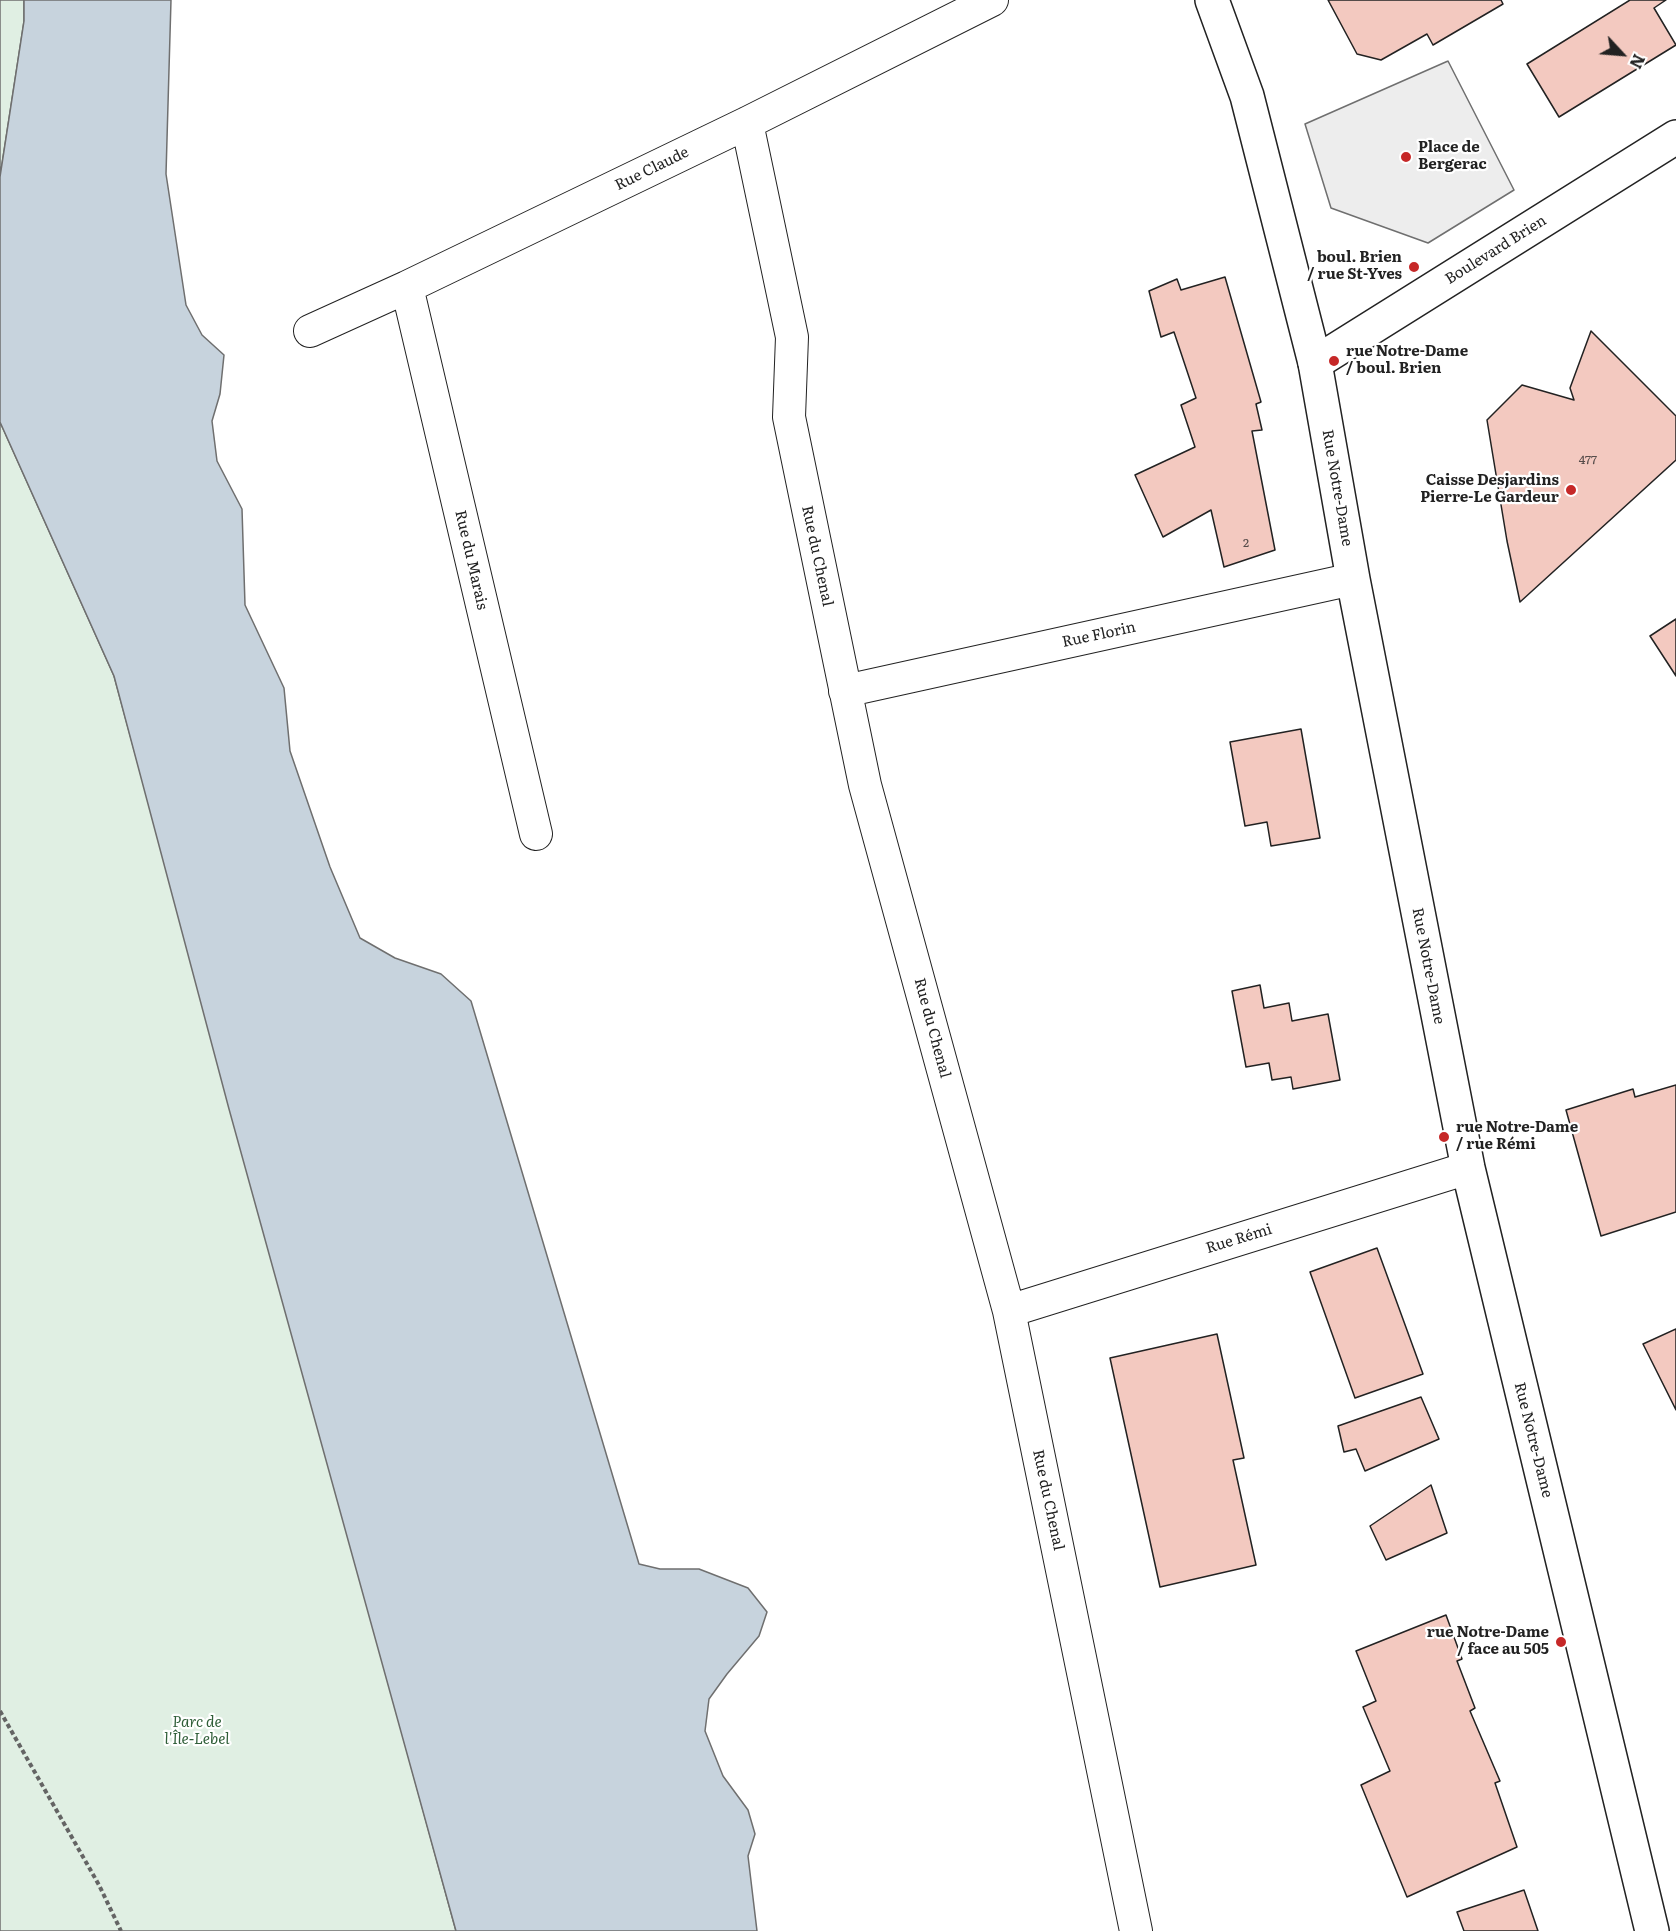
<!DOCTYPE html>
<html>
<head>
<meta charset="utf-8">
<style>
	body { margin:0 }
	#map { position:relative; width:1676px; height:1931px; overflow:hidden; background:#fff; font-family:Literata,serif }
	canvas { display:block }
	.north { position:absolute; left:1592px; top:24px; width:60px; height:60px; -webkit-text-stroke:4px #fff; paint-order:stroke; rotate:116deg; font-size:16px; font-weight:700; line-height:24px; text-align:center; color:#222 }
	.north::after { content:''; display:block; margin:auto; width:21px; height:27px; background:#222; clip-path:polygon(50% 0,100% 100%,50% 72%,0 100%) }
</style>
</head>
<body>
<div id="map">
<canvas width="1676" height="1931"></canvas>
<div class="north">N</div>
</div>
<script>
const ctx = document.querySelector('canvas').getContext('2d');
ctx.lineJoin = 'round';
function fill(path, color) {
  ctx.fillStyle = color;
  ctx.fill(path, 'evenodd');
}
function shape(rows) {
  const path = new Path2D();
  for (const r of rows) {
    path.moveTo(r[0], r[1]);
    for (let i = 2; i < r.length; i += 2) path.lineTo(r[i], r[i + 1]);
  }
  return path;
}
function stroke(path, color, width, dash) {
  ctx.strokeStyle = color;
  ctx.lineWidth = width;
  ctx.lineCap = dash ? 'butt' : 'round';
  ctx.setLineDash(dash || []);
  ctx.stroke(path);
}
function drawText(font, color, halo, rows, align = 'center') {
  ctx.font = font + ' Literata,serif';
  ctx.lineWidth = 4.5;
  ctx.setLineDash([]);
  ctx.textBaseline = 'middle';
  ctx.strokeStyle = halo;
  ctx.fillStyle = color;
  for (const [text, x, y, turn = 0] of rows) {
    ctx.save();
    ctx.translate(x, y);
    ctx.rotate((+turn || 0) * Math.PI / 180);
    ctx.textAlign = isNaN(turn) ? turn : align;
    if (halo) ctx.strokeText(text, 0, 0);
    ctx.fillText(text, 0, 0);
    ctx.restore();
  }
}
const green = shape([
	[0,0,24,0,24,21,0,177,0,0],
	[0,422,114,676,456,1931,0,1931,0,422]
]);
const parking = shape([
	[1448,61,1514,190,1428,243,1331,208,1305,124,1448,61]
]);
const water = shape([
	[24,0,171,0,166,174,186,305,202,335,224,355,220,394,212,421,217,461,242,509,245,605,284,688,290,751,330,867,360,938,395,958,441,974,471,1001,639,1564,660,1569,699,1569,748,1588,767,1612,759,1636,727,1674,709,1699,705,1731,723,1776,748,1810,755,1834,748,1856,757,1931,456,1931,229,1109,114,676,0,422,0,177,24,21,24,0]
]);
const building = shape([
	[1328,0,1501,0,1503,4,1433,45,1427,34,1381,60,1357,54,1328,0],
	[1630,0,1666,0,1654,8,1676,45,1559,117,1527,64,1630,0],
	[1225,277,1261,402,1256,404,1262,430,1252,431,1275,550,1224,567,1211,510,1163,537,1135,475,1195,447,1181,405,1196,398,1174,332,1161,337,1149,291,1177,279,1181,290,1225,277],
	[1591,331,1676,416,1676,460,1520,602,1507,541,1487,420,1522,385,1574,400,1570,388,1591,331],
	[1676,619,1676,676,1650,636,1676,619],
	[1301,729,1320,838,1271,846,1267,822,1245,826,1230,742,1301,729],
	[1260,985,1264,1008,1289,1003,1292,1021,1328,1014,1340,1080,1293,1089,1291,1077,1272,1080,1269,1063,1246,1067,1232,991,1260,985],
	[1676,1085,1676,1212,1601,1236,1566,1110,1633,1089,1635,1097,1676,1085],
	[1377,1248,1423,1374,1355,1398,1310,1272,1377,1248],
	[1676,1329,1676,1410,1643,1344,1676,1329],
	[1217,1334,1244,1458,1233,1460,1256,1565,1160,1587,1110,1358,1217,1334],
	[1421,1397,1439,1439,1365,1471,1356,1449,1344,1452,1338,1426,1421,1397],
	[1431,1485,1447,1533,1386,1560,1370,1526,1431,1485],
	[1446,1615,1462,1659,1457,1661,1475,1708,1470,1711,1500,1781,1495,1783,1517,1847,1407,1897,1361,1785,1390,1771,1363,1707,1376,1701,1356,1651,1446,1615],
	[1524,1890,1538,1931,1464,1931,1457,1912,1524,1890]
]);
const path = shape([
	[0,1711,99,1885,121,1931]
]);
const minor = shape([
	[747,123,792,337,789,417,865,785,1009,1311,1136,1931],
	[407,287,536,834],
	[310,331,407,287,747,123,992,0],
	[845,691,1353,579],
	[1009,1311,1468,1168]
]);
const secondary = shape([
	[1315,363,1676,137]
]);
const primary = shape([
	[1212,0,1247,96,1315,363,1353,579,1468,1168,1652,1931]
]);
const markers = [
	[1406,157,6,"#c62828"],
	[1414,267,6,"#c62828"],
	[1334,361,6,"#c62828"],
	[1571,490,6,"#c62828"],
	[1444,1137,6,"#c62828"],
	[1561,1642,6,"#c62828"]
];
const numberNames = [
	["477",1588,460],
	["2",1246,543]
];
const poiNames = [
	["Place de",1418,148],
	["Bergerac",1418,165],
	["boul. Brien",1402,258,"right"],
	["/ rue St-Yves",1402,275,"right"],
	["rue Notre-Dame",1346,352],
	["/ boul. Brien",1346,369],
	["Caisse Desjardins",1559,481,"right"],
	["Pierre-Le Gardeur",1559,498,"right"],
	["rue Notre-Dame",1456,1128],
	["/ rue Rémi",1456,1145],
	["rue Notre-Dame",1549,1633,"right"],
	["/ face au 505",1549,1650,"right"]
];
const streetNames = [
	["Rue Claude",652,169,-26],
	["Boulevard Brien",1496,250,-32],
	["Rue Notre-Dame",1337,488,80],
	["Rue du Chenal",817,556,78],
	["Rue du Marais",471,560,77],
	["Rue Florin",1099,635,-12],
	["Rue Notre-Dame",1428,966,79],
	["Rue du Chenal",932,1028,75],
	["Rue Rémi",1239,1239,-17],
	["Rue Notre-Dame",1533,1440,76],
	["Rue du Chenal",1048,1500,78]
];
const parkNames = [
	["Parc de",197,1723],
	["l'Île-Lebel",197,1740]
];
fill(green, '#e0efe3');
stroke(green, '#6f6f6f', 1.5);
fill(parking, '#ededed');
stroke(parking, '#6f6f6f', 1.5);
fill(water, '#c7d3dd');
stroke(water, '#6f6f6f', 1.5);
fill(building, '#f3c9c0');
stroke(building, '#222', 1.5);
stroke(minor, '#222', 34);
stroke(secondary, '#222', 36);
stroke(primary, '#222', 36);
stroke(path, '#646464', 4, [4.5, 3]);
stroke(minor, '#fff', 32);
stroke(secondary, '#fff', 33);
stroke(primary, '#fff', 33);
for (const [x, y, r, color] of markers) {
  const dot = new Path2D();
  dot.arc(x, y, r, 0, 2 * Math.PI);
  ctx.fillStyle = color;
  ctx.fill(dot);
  stroke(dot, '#fff', 2);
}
drawText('12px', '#564c4a', null, numberNames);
drawText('bold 15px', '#222', '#fff', poiNames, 'left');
drawText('15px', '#222', '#fff', streetNames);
drawText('italic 15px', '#2f5e38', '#fff', parkNames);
</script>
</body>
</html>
